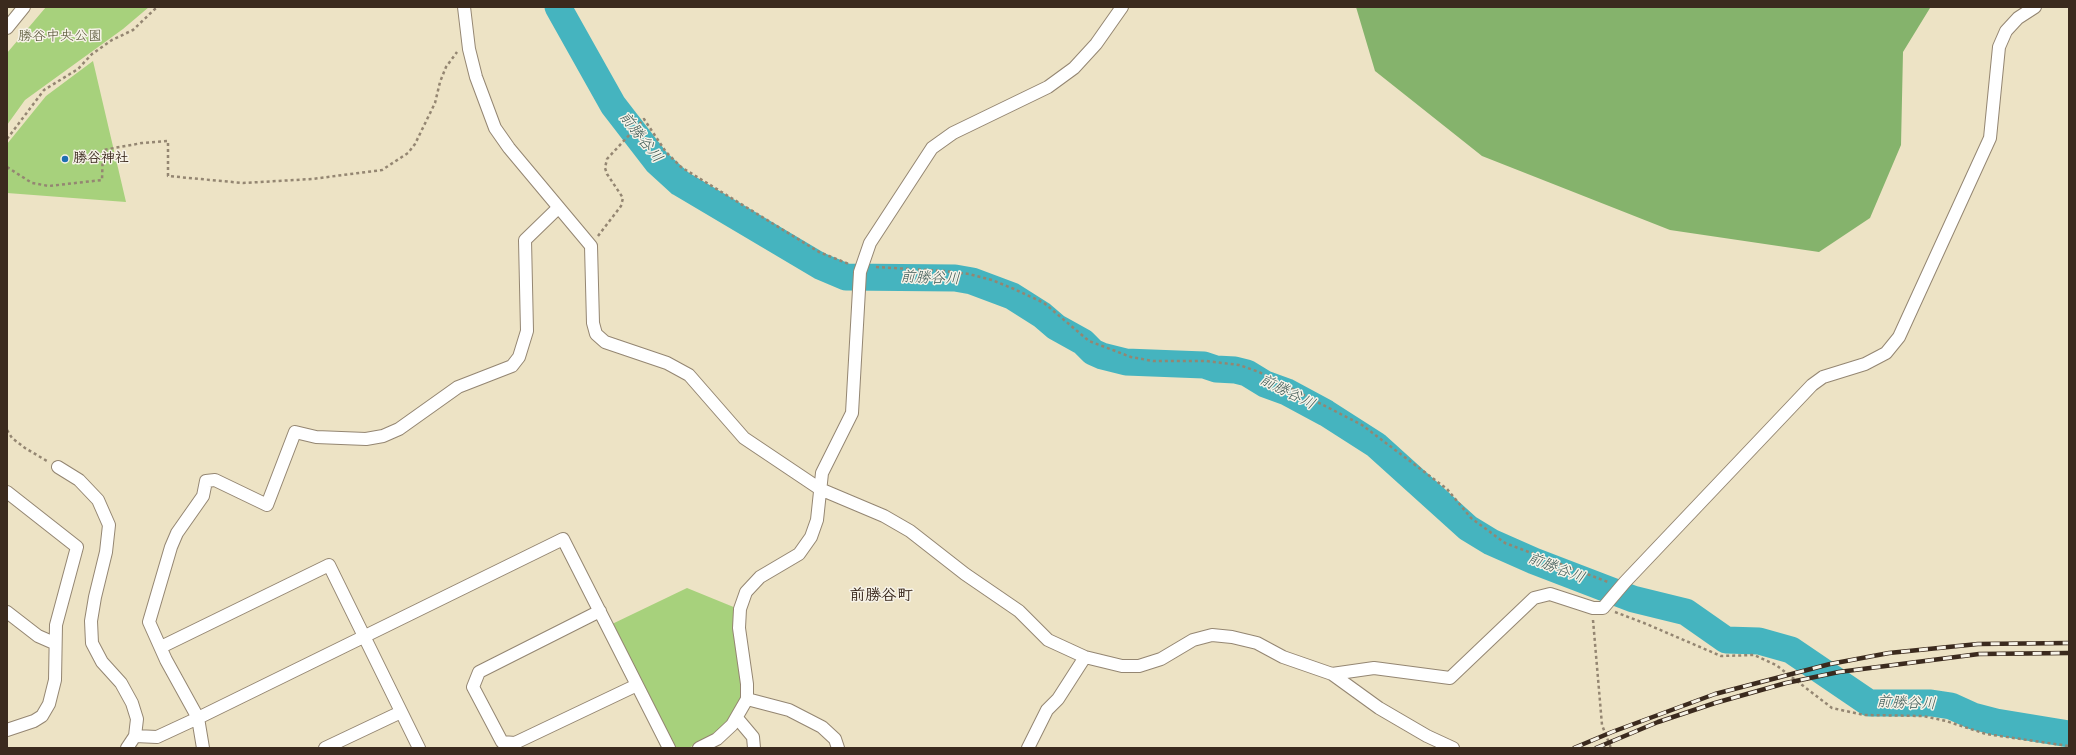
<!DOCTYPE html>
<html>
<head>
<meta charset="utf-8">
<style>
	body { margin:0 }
	#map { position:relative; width:2076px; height:755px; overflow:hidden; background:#ede3c5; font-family:Mynerve,sans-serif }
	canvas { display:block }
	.frame { position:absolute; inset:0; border:8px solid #3b2a1e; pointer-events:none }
</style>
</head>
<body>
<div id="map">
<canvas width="2076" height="755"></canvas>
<div class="frame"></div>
</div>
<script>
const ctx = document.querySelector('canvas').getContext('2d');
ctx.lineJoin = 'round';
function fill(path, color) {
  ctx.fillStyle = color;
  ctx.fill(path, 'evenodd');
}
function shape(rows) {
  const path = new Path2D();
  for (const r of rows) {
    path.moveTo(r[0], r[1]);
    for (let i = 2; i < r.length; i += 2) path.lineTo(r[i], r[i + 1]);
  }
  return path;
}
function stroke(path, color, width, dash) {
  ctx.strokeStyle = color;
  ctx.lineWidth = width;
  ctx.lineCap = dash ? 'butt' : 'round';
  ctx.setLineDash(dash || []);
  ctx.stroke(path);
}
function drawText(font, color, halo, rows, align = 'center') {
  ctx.font = font + ' Mynerve,"Klee One",sans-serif';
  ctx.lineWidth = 3;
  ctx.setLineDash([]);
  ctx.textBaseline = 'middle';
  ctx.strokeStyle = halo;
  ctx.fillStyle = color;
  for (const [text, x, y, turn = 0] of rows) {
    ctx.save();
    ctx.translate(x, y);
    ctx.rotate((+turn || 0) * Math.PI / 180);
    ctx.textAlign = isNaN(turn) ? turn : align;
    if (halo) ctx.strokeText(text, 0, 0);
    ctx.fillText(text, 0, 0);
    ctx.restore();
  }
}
const green = shape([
	[46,7,149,7,123,29,25,100,7,125,7,53],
	[93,61,126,202,7,193,7,144,46,96],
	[687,588,736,608,744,686,739,703,729,725,711,738,688,748,661,748,610,625]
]);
const forest = shape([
	[1356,7,1933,7,1930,8,1903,52,1901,145,1870,218,1819,252,1670,230,1482,156,1375,71]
]);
const river = shape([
	[558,7,613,105,657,162,680,183,820,266,846,277,955,278,972,281,1012,296,1042,315,1056,327,1083,342,1093,352,1102,356,1126,362,1204,365,1216,369,1235,370,1247,373,1265,384,1287,392,1326,413,1376,445,1468,528,1491,542,1534,561,1633,599,1686,612,1726,640,1759,641,1791,650,1869,703,1931,703,1951,706,1973,716,1996,722,2069,734]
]);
const path = shape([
	[7,139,44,90,78,69,92,54,112,40,133,30,157,7],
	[7,167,32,183,49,186,102,180,103,150,142,143,168,141,168,176,243,183,312,179,382,170,408,153,415,144,435,103,440,82,446,67,457,52],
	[598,236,621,206,623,198,607,174,605,168,607,159,644,119,666,152,681,167,819,252,849,264],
	[876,267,944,271,969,274,992,280,1014,289,1044,303,1089,341,1131,357,1153,361,1206,361,1239,365,1259,372,1362,425,1447,489,1471,518,1505,543,1608,582],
	[7,430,12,438,25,448,47,461],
	[1615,612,1644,623,1721,656,1754,655,1776,665,1832,708,1864,715,1923,716,1946,721,1986,734,2069,746],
	[1593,620,1602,725,1611,748]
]);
const minor = shape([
	[464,7,469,49,476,77,495,128,509,148,591,246,593,323,596,334,605,342,667,363,689,375,744,438,820,489,884,516,910,531,965,574,1019,611,1048,640,1085,657,1122,666,1139,666,1161,659,1193,640,1212,635,1232,637,1257,643,1283,657,1332,674,1379,708,1427,736,1453,748],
	[7,28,24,7],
	[58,467,79,480,98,500,109,525,106,552,95,597,91,621,92,643,102,662,121,683,132,703,137,719,135,736,127,748],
	[7,492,77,547,56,625,55,680,49,704,42,716,34,721,7,730],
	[600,611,479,672,473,687,502,742,515,743,637,685],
	[7,612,38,636,54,643],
	[161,647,329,565,419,748],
	[1332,674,1374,668,1450,678,1534,598,1550,594,1593,608,1603,608,1625,582,1812,385,1823,377,1865,364,1886,353,1899,337,1990,138,1999,47,2006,31,2018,18,2035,7],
	[747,699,789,710,822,727,835,739,838,748],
	[737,718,753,737,754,748],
	[135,736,157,737,198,718,563,539,669,748],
	[203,748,198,718,166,660,149,622,171,547,177,533,203,496,206,481,215,480,267,505,295,432,316,437,366,439,383,436,399,429,458,387,512,366,519,357,527,331,525,240,558,208],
	[325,748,401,712],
	[699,748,717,739,732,725,747,699,747,684,739,628,740,609,746,592,760,577,799,554,811,537,817,520,822,473,852,413,860,272,870,243,932,148,953,133,1048,87,1074,68,1096,44,1122,7],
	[1028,748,1047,710,1058,699,1085,657]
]);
const rail = shape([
	[1574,748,1612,732,1715,694,1830,664,1889,653,1978,644,2069,643],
	[1596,748,1658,722,1715,703,1786,683,1839,672,1979,654,2069,653]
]);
const markers = [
	[65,159,4,"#1f6fb2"]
];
const parkNames = [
	["勝谷中央公園",60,37]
];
const poiNames = [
	["勝谷神社",73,159]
];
const waterNames = [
	["前勝谷川",640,138,52],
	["前勝谷川",930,279,2],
	["前勝谷川",1287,393,27],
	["前勝谷川",1556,569,21],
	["前勝谷川",1906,704,2]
];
const quarterNames = [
	["前勝谷町",881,597]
];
fill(green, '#a7d17c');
fill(forest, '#85b36c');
stroke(river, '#45b4bf', 27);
stroke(minor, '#948672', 14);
stroke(path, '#948672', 2.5, [3, 3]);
stroke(minor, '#fff', 12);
stroke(rail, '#3b2a1e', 4.5);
stroke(rail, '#f7f3e8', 3, [9]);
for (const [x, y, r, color] of markers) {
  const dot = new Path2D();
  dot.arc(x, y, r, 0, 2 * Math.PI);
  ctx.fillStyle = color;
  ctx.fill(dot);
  stroke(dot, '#f7f3e8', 1.5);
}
drawText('14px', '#565436', '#f7f3e8', parkNames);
drawText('bold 14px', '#3b2a1e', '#f7f3e8', poiNames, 'left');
drawText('italic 15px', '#3e5a56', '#f7f3e8', waterNames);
drawText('bold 16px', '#3b2a1e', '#f7f3e8', quarterNames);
</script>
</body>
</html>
